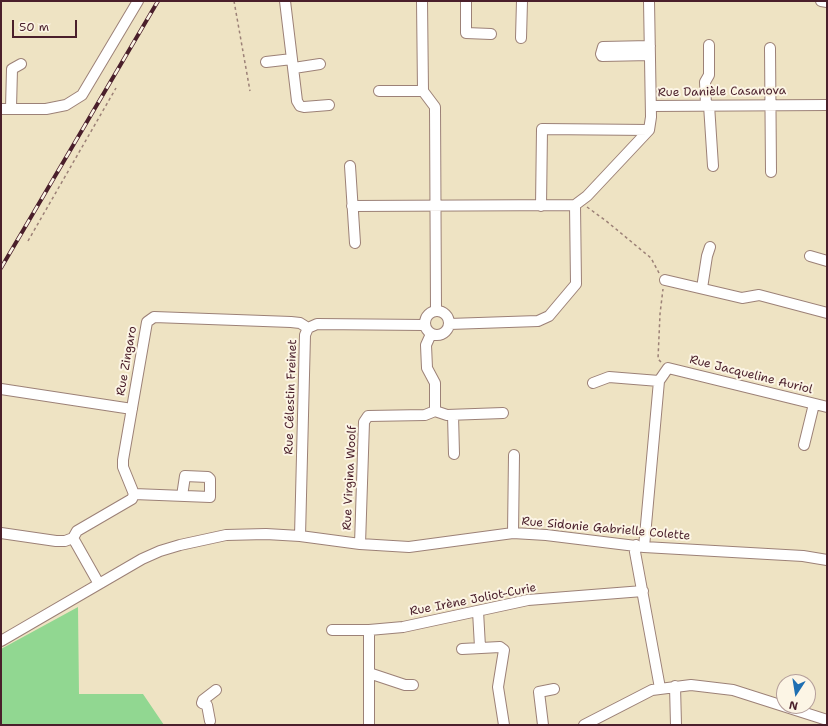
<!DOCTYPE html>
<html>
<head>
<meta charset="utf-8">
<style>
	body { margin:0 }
	#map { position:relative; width:828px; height:726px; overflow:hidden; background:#eee3c3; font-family:"Shantell Sans",sans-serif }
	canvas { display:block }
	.frame { position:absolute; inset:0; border:2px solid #4a1f2b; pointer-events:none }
	.north { position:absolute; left:776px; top:674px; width:40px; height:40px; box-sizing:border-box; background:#fcf5e5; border:1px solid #b59f9b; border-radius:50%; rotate:192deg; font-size:11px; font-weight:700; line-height:16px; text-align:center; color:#4a1f2b }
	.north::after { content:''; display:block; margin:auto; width:14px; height:18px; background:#1f6fb2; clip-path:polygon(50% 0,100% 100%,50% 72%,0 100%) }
	.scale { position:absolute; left:12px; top:20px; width:65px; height:18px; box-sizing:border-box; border:2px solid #4a1f2b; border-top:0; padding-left:5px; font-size:12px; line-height:14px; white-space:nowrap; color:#4a1f2b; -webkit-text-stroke:3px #fcf5e5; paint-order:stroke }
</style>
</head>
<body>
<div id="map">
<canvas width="828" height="726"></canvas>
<div class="frame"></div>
<div class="north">N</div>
<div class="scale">50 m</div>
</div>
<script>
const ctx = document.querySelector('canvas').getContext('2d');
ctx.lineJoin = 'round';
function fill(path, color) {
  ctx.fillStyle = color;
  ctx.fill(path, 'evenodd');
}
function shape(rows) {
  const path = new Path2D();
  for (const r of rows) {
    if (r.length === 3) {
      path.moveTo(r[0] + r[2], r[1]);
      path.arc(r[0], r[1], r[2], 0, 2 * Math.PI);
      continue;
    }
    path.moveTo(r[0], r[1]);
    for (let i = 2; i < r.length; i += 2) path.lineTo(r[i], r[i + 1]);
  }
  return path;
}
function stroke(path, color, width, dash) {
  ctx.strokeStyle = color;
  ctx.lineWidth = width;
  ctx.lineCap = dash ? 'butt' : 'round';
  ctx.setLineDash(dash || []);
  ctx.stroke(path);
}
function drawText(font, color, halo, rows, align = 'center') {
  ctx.font = font + ' "Shantell Sans",sans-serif';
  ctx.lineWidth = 4;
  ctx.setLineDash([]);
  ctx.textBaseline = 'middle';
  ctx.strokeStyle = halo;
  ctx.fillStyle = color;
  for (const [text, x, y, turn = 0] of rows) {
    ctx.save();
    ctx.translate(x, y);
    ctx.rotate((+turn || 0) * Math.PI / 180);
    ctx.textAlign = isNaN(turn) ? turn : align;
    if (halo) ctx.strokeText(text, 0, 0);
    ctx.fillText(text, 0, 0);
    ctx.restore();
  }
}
const green = shape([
	[78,607,79,694,143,694,164,725,1,725,1,649]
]);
const path = shape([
	[234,1,250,91],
	[587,207,605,220,651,258,659,273],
	[28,241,116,88],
	[661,362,658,359,660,314,663,289]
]);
const minor = shape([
	[285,1,297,101,300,106,304,107,329,105],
	[422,1,423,91,435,107,436,311],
	[466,1,466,33,491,34],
	[821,1,827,2],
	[521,38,522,1],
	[650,46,603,47,601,54,602,56,650,55],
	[770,48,771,172],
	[266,62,292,59],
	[294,68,320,64],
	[379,91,423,91],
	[706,105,705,82,709,75,709,45],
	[709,105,713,166],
	[651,106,827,105],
	[11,108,12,69,21,64],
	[1,109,46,109,66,105,82,95,138,1],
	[350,166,355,243],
	[575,205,587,196,649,130,651,117,649,1],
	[352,206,575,205],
	[541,206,542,129,649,130],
	[810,256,827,261],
	[665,280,742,298,759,295,827,313],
	[702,288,707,256,710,247],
	[437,323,12],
	[449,324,538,321,549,316,576,284,575,205],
	[593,383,609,377,659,381],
	[1,389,132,409],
	[435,411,447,415,503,413],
	[453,415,454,454],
	[804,445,814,404],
	[134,494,210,497,210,479,208,477,185,476,182,496],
	[1,533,56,541,65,541,73,538],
	[513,533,514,455],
	[300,536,305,335,308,328,317,324,424,325],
	[360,544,364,422,368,416,425,415,435,411,435,383,427,368,426,345,431,334],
	[636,545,635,552,660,688],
	[644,547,659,381,668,368,827,407],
	[99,584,73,538,77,531,132,499,134,494,123,467,123,460,147,322,154,317,291,322,300,323,308,328],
	[478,611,480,647],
	[332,630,369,630,403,627,528,600,643,591],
	[369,630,369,725],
	[1,641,142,559,160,551,180,545,226,535,266,534,300,536,360,544,409,547,513,533,546,535,644,547,803,556,827,560],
	[462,649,500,647,504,650,498,687,504,725],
	[369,673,405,685,413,685],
	[675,686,676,725],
	[210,721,207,705,202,703,203,700,216,690],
	[543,725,539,692,554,689],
	[584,725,652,690,691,685,733,690,827,720]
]);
const rail = shape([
	[1,268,158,1]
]);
const streetNames = [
	["Rue Danièle Casanova",722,92,-1],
	["Rue Zingaro",127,361,-80],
	["Rue Jacqueline Auriol",751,375,14],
	["Rue Célestin Freinet",291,397,-88],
	["Rue Virgina Woolf",350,478,-87],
	["Rue Sidonie Gabrielle Colette",606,529,5],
	["Rue Irène Joliot-Curie",473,600,-11]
];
fill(green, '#91d791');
stroke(minor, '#9c8177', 12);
stroke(path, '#9c8177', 1.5, [3, 3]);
stroke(minor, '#fff', 10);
stroke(rail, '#4a1f2b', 4);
stroke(rail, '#fcf5e5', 2.5, [8]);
drawText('12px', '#4a1f2b', '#fcf5e5', streetNames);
</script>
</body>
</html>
